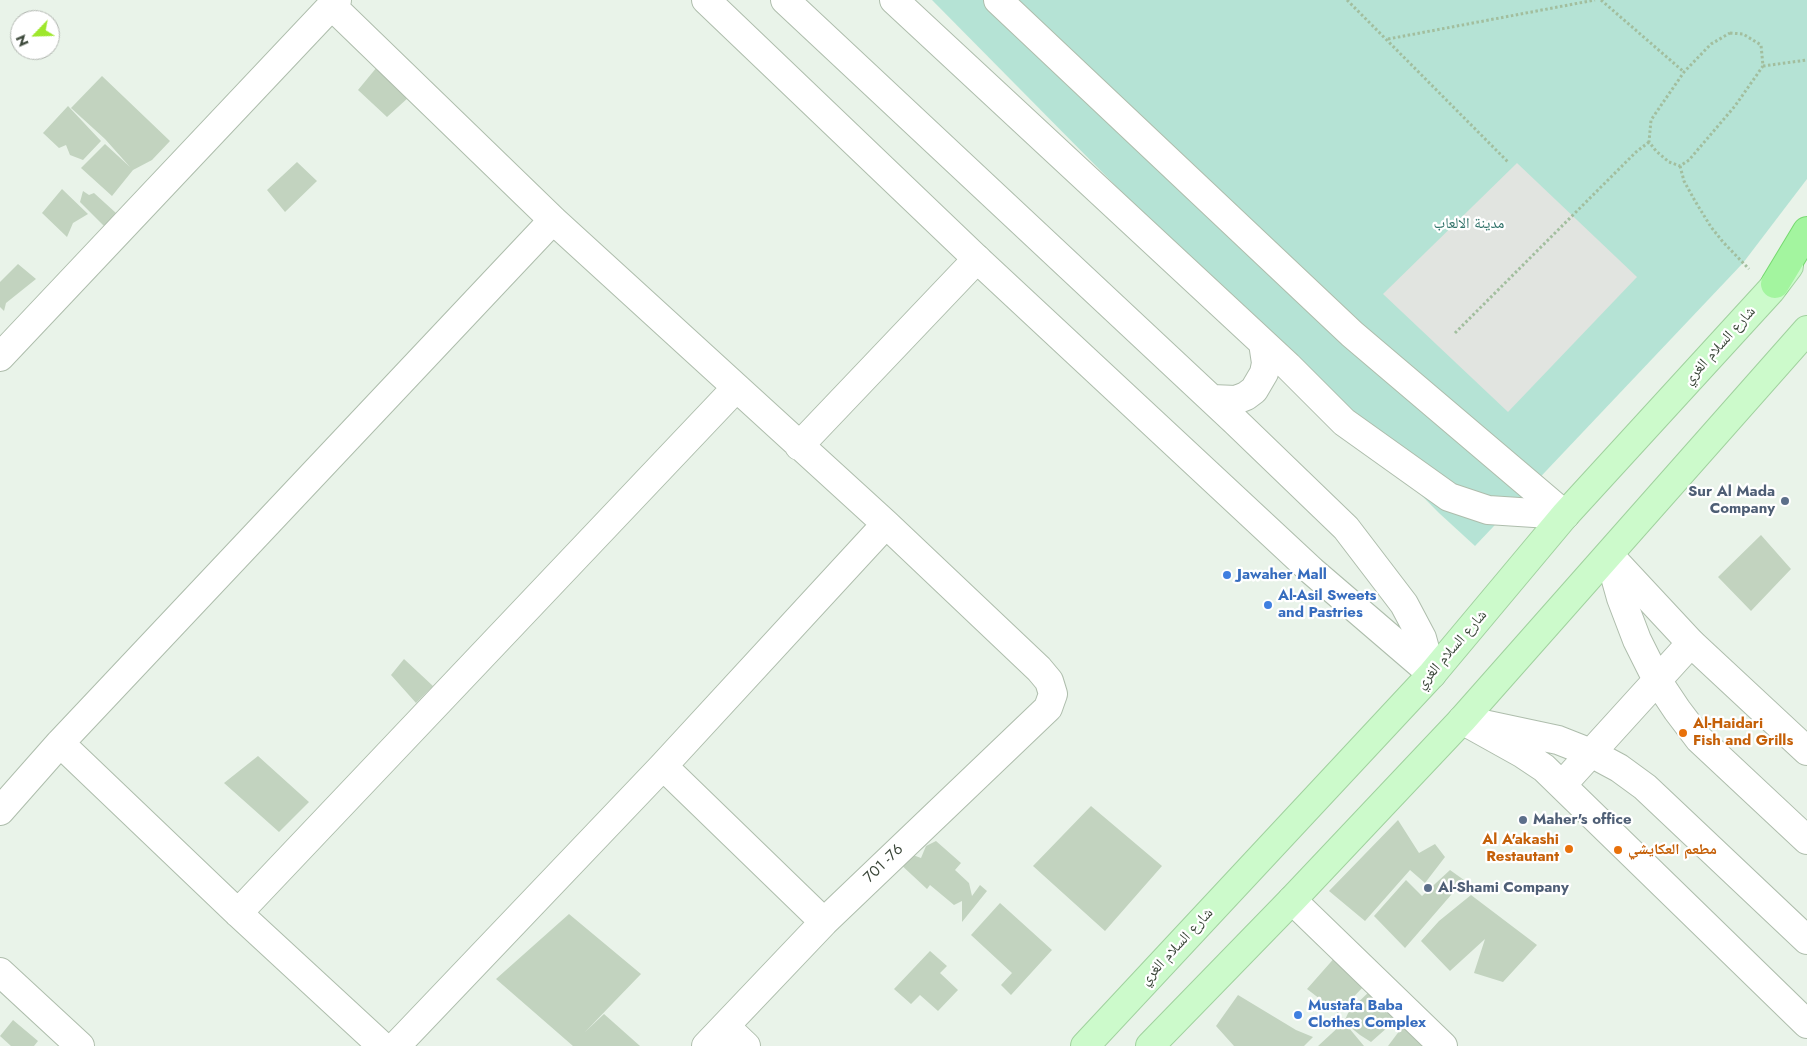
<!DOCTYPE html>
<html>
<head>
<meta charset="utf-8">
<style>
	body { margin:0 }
	#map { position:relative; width:1807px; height:1046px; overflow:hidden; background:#e9f3e9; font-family:Jost,sans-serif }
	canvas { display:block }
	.north { position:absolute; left:10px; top:10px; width:50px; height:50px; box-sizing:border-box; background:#fff; border:1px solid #b0b5af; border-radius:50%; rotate:246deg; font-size:14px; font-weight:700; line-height:20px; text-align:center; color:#3a4638 }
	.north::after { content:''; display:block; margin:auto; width:18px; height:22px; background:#9ee72b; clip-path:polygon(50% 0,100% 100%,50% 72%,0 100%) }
</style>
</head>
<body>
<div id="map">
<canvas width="1807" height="1046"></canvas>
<div class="north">N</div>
</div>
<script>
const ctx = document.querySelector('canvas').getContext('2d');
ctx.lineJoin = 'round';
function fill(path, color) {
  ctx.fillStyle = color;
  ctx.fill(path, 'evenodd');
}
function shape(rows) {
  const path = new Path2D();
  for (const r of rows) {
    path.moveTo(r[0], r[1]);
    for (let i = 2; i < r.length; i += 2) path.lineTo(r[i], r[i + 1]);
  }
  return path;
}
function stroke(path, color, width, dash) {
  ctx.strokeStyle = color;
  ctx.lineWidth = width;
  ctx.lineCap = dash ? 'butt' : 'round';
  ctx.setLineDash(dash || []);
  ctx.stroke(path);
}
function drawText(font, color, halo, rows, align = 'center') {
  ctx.font = font + ' Jost,"Noto Naskh Arabic",sans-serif';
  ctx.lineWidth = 4.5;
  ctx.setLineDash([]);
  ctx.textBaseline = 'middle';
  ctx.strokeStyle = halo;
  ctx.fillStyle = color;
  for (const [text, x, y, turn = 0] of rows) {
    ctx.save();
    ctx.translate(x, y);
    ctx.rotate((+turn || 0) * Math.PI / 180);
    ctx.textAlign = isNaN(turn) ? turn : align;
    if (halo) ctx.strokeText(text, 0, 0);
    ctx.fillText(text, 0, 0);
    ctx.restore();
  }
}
const green = shape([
	[932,0,1807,0,1807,179,1743,263,1475,546,1439,513]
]);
const parking = shape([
	[1517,163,1637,277,1508,412,1383,294]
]);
const building = shape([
	[377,67,409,97,387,117,358,90],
	[102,76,170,141,152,160,133,170,112,196,81,168,105,144,130,167,105,139,71,108],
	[68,106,101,141,83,160,70,155,66,145,59,148,43,133],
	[297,162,317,181,285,212,267,190],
	[62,189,88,214,73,223,67,237,42,213],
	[83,191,89,195,94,193,116,213,104,226,80,202],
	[18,264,36,279,6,303,4,311,0,307,0,282],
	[1761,535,1791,569,1751,611,1718,577],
	[404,659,433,686,416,703,391,675],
	[258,756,309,802,279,832,224,783],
	[1091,806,1162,866,1105,931,1033,866],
	[1398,820,1419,853,1435,844,1445,857,1425,883,1410,870,1365,921,1329,891],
	[936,841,961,863,955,870,969,883,972,896,980,885,987,891,962,922,962,901,954,905,930,885,927,889,897,861,905,852,921,858,926,846],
	[1450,870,1464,880,1405,948,1374,916,1406,880,1422,896],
	[1471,895,1537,945,1503,982,1474,973,1485,939,1450,971,1421,941,1439,921],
	[1000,903,1052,950,1011,995,1001,985,1012,973,971,935],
	[569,914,641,974,585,1032,604,1014,640,1046,573,1046,496,979],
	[930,951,947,966,940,973,958,990,938,1011,920,995,911,1004,894,989],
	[1337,955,1366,984,1338,1013,1307,989],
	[1371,990,1397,1019,1371,1042,1360,1035,1344,1022,1364,1046,1318,1046,1344,1022,1349,1011],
	[1238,995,1296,1030,1313,1037,1304,1046,1234,1046,1216,1026],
	[13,1020,38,1041,34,1046,11,1046,0,1036],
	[1403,1026,1426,1044,1424,1046,1388,1046]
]);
const path = shape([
	[1347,0,1508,162],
	[1601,0,1684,72],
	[1730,33,1743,34,1761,45,1763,66,1735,106,1689,160,1680,166,1669,162,1656,151,1649,142,1651,120,1684,72,1711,44,1730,33],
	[1388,39,1595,0],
	[1763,66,1807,60],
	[1680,166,1684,181,1695,201,1711,227,1723,242,1749,269],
	[1455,333,1636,152,1649,142]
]);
const minor = shape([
	[998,0,1352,334,1565,515],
	[332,6,553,220,886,524,1039,669,1049,681,1053,694,1048,708,824,922,706,1046],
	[0,357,337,0],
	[799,446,977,259],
	[1609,555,1691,643,1807,751],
	[60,743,238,913,382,1046],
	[663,766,824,922],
	[0,811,60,743,553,220],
	[1292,900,1443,1046],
	[238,913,736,388],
	[0,972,80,1046],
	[725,1026,746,1046],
	[396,1046,663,766,886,524]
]);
const tertiary = shape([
	[706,0,977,259,1312,571,1432,674],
	[785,0,1235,421,1346,528,1404,604,1422,638,1432,674],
	[894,0,1288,366,1344,422,1449,497,1488,510,1565,515],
	[1212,399,1236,400,1246,396,1254,390,1264,373,1266,363,1263,343],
	[1609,555,1621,598,1637,640,1657,680,1677,710,1699,739,1807,840],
	[1462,720,1523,754,1544,768,1807,1024],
	[1483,724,1558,740,1591,753,1619,768,1645,787,1807,940],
	[1562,785,1691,643]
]);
const secondary = shape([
	[1085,1046,1432,674,1565,515,1771,290,1789,266],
	[1150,1046,1292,900,1462,720,1807,330]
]);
const primary = shape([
	[1775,284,1807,231]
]);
const markers = [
	[1785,501,5,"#5c6f8a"],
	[1227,575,5,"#3f7fe0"],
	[1268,605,5,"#3f7fe0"],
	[1683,733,5,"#e8710a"],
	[1523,820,5,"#5c6f8a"],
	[1569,849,5,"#e8710a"],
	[1618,850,5,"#e8710a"],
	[1428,888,5,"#5c6f8a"],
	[1298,1015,5,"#3f7fe0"]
];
const parkNames = [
	["مدينة الالعاب",1469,224]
];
const streetNames = [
	["شارع السلام الغري",1720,346,-48],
	["شارع السلام الغري",1452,650,-49],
	["701 -76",884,864,-44],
	["شارع السلام الغري",1177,947,-47]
];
const serviceNames = [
	["Sur Al Mada",1775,492,"right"],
	["Company",1775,509,"right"],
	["Maher's office",1533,820],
	["Al-Shami Company",1438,888]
];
const shopNames = [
	["Jawaher Mall",1237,575],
	["Al-Asil Sweets",1278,596],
	["and Pastries",1278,613],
	["Mustafa Baba",1308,1006],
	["Clothes Complex",1308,1023]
];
const foodNames = [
	["Al-Haidari",1693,724],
	["Fish and Grills",1693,741],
	["Al A'akashi",1559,840,"right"],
	["Restautant",1559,857,"right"],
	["مطعم العكايشي",1628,850]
];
fill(green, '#b5e3d5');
fill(parking, '#e1e4e0');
fill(building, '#c2d3bf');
stroke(minor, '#aebdac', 30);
stroke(tertiary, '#aebdac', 30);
stroke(secondary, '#a0d19e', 30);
stroke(primary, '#76d970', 30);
stroke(path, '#a2be9e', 3, [2.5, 2.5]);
stroke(minor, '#fff', 28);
stroke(tertiary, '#fff', 28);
stroke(secondary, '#ccfacb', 28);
stroke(primary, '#a3f59f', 28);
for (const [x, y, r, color] of markers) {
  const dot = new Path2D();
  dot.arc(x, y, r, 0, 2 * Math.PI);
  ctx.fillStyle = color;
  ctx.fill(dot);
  stroke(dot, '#fff', 2);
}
drawText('15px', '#307269', '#fff', parkNames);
drawText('15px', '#3a4638', '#fff', streetNames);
drawText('bold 15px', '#4e5e75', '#fff', serviceNames, 'left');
drawText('bold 15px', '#366cbe', '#fff', shopNames, 'left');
drawText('bold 15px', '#c56008', '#fff', foodNames, 'left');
</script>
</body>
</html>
